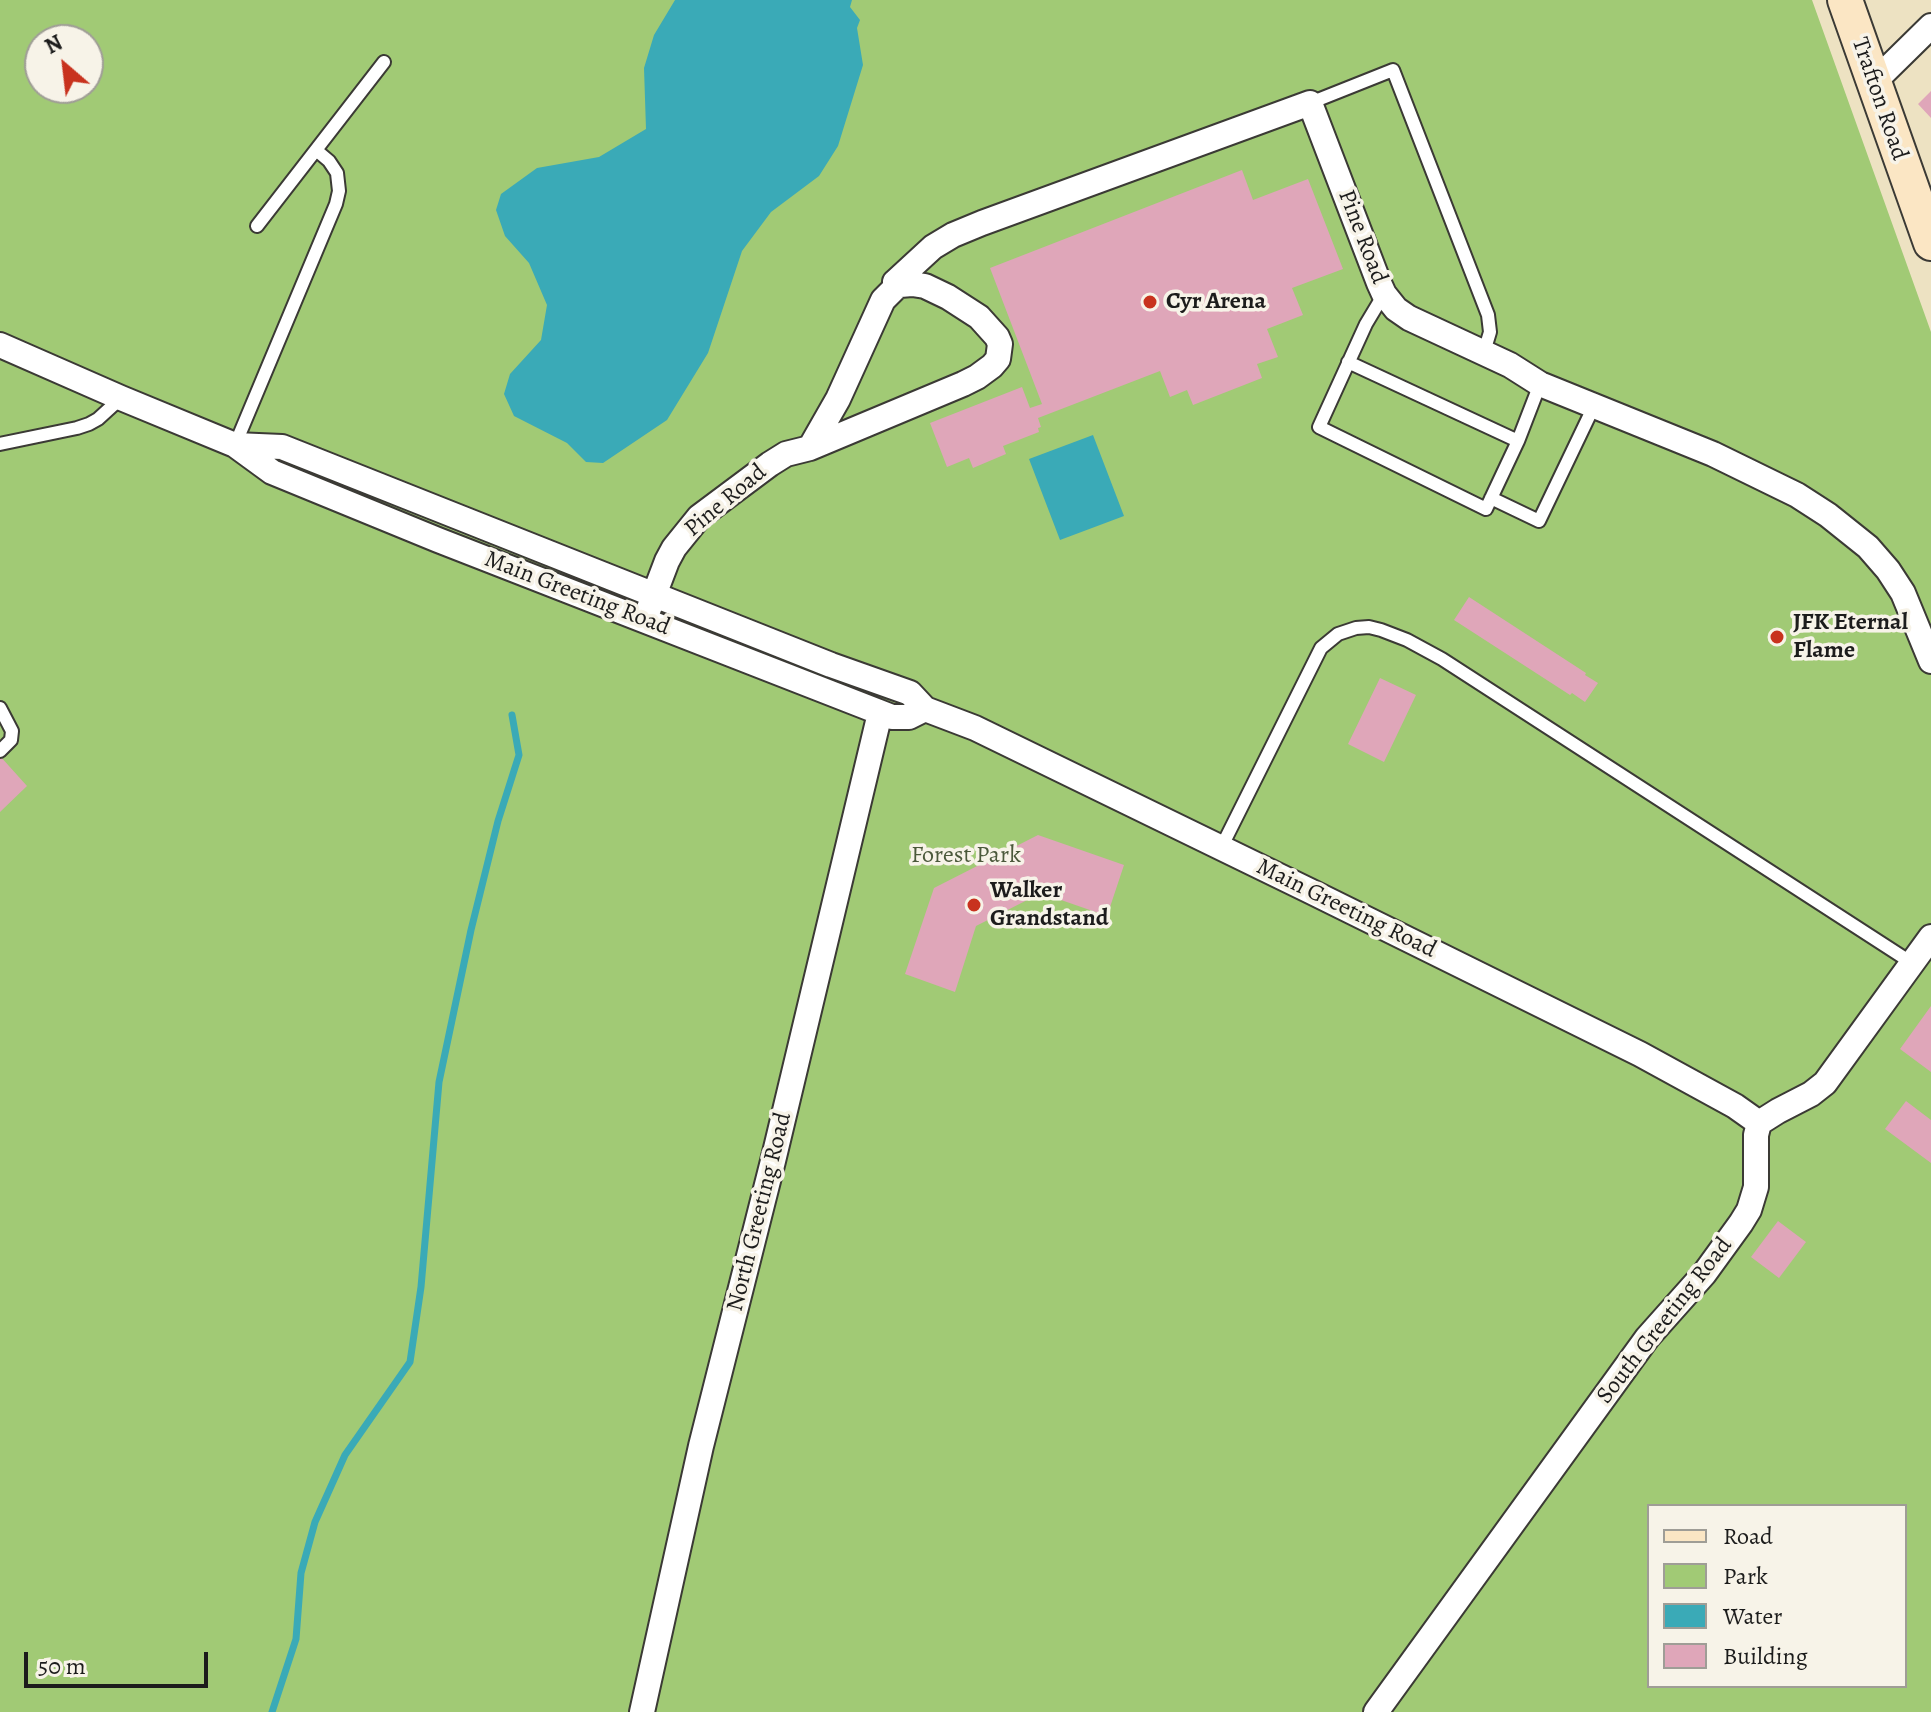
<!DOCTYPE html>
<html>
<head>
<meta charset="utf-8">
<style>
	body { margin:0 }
	#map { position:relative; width:1931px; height:1712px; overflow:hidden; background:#ede2c2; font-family:Alegreya,serif }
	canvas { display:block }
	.legend { position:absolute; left:1647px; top:1504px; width:260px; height:184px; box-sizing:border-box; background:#f7f3e8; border:2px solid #9f9d96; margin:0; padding:10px 14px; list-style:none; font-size:24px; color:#1c1c1c }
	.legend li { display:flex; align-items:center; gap:16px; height:40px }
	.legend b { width:40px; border:2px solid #9f9d96 }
	.north { position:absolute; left:24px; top:24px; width:80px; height:80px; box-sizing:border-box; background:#f7f3e8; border:2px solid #9f9d96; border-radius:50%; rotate:332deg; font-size:22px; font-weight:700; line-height:32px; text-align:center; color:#1c1c1c }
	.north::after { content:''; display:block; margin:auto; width:28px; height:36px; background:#c8321e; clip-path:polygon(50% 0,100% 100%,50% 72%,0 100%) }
	.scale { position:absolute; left:24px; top:1652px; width:184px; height:36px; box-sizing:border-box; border:4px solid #1c1c1c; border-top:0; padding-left:10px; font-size:24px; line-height:28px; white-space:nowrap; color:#1c1c1c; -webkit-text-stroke:6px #f7f3e8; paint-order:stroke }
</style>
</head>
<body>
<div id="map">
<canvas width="1931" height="1712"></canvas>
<ul class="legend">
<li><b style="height:10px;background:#fbe6c4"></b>Road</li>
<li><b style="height:22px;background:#a1ca75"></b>Park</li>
<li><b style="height:22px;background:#3aaab7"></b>Water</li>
<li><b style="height:22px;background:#dfa6b9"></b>Building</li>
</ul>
<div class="north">N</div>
<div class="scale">50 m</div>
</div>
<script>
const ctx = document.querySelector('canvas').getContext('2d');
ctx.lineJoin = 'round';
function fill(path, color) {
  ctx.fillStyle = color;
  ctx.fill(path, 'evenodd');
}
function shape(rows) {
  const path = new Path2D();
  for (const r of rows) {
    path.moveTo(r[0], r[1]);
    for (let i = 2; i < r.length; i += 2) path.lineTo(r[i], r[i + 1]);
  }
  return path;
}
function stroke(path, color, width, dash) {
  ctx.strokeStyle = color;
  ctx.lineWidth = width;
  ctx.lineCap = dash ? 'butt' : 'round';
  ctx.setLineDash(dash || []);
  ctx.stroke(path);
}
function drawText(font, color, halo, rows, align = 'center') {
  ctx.font = font + ' Alegreya,serif';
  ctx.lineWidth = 7;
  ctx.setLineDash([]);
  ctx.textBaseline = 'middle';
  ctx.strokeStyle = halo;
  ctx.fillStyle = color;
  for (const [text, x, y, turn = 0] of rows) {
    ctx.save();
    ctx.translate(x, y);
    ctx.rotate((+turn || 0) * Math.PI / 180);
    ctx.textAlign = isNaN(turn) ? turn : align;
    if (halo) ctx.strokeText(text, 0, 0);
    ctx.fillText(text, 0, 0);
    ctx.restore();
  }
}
const green = shape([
	[0,0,1812,0,1931,332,1931,1712,0,1712],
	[40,40,88,40,88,88,40,88],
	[1649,1506,1905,1506,1905,1686,1649,1686]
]);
const water = shape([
	[675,0,852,0,850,7,860,20,857,28,863,65,838,146,819,176,771,212,742,251,708,353,667,420,603,463,586,462,567,443,514,416,504,394,510,374,541,340,547,305,529,263,505,236,496,210,501,194,537,168,599,157,646,129,644,68,654,35],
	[1093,435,1124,516,1060,540,1029,459]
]);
const stream = shape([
	[272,1712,296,1639,301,1573,315,1522,345,1455,410,1362,421,1287,439,1082,471,930,498,821,519,755,512,715]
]);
const building = shape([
	[1931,91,1931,118,1918,104],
	[1242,170,1253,200,1308,179,1343,269,1292,288,1303,315,1267,329,1278,357,1257,364,1262,378,1193,405,1187,390,1170,397,1160,371,1038,418,1041,427,1038,428,1039,432,1003,446,1006,454,973,468,969,458,947,467,930,423,1022,387,1030,408,1042,404,990,268],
	[1469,597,1586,673,1585,675,1598,683,1585,702,1572,693,1570,695,1454,620],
	[1380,678,1416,695,1384,762,1348,744],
	[0,756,27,786,0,812],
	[1038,835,1124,865,1107,916,1041,893,976,926,955,992,905,974,934,888],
	[1931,1006,1931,1072,1900,1049],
	[1906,1101,1931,1120,1931,1163,1885,1129],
	[1778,1221,1806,1242,1779,1278,1751,1257]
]);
const lane = shape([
	[1310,103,1393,70,1488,315,1490,332,1484,352],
	[257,226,384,62],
	[1384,294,1366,324,1319,427,1486,509,1518,441,1540,384],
	[1348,362,1518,441],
	[0,444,77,428,89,424,98,419,121,398],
	[235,445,336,204,339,191,337,173,329,161,316,150],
	[1491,498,1539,521,1594,406],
	[0,708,12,731,11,740,0,751],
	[1221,848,1321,648,1338,634,1356,628,1369,627,1381,630,1407,640,1442,659,1912,963]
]);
const street = shape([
	[1873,83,1931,26],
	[895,282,933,247,953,235,982,223,1310,103,1379,283,1384,294,1396,309,1409,318,1510,365,1540,384,1713,454,1797,495,1828,515,1868,547,1888,570,1903,593,1931,661],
	[0,345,121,398,235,445,272,472,438,540,892,717,909,717,925,709],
	[235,445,282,447,831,665,910,693,925,709,975,728,1310,891,1640,1054,1735,1106,1759,1123],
	[648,611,667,561,674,548,699,517,770,464,786,454,810,448,838,399,883,300,895,288,895,282,900,285,912,284,925,286,948,297,979,317,997,337,1000,344,998,359,992,366,977,377,963,384,810,448],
	[642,1712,701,1446,773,1161,880,713],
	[1376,1712,1647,1338,1704,1274,1741,1223,1749,1210,1756,1187,1756,1135,1759,1123,1778,1111,1811,1094,1825,1083,1931,937]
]);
const secondary = shape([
	[1845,0,1931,243]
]);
const markers = [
	[1150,302,8,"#c8321e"],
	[1777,637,8,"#c8321e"],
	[974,905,8,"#c8321e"]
];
const streetNames = [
	["Trafton Road",1879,99,71],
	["Pine Road",1362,237,69],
	["Pine Road",726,501,-40],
	["Main Greeting Road",577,594,21],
	["Main Greeting Road",1346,909,26],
	["North Greeting Road",760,1212,-76],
	["South Greeting Road",1665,1321,-52]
];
const poiNames = [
	["Cyr Arena",1166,302],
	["JFK Eternal",1793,623],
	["Flame",1793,651],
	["Walker",990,891],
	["Grandstand",990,919]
];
const parkNames = [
	["Forest Park",966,856]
];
fill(green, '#a1ca75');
fill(water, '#3aaab7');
stroke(stream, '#3aaab7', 7);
fill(building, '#dfa6b9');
stroke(lane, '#3b3a35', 16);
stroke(street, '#3b3a35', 28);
stroke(secondary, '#3b3a35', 38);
stroke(lane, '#fff', 12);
stroke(street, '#fff', 24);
stroke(secondary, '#fbe6c4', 34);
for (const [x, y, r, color] of markers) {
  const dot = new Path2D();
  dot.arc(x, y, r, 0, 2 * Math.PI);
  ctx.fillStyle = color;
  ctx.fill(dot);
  stroke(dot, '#f7f3e8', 3);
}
drawText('24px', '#1c1c1c', '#f7f3e8', streetNames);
drawText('bold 24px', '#1c1c1c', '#f7f3e8', poiNames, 'left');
drawText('24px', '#4b593b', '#f7f3e8', parkNames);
</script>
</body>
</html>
